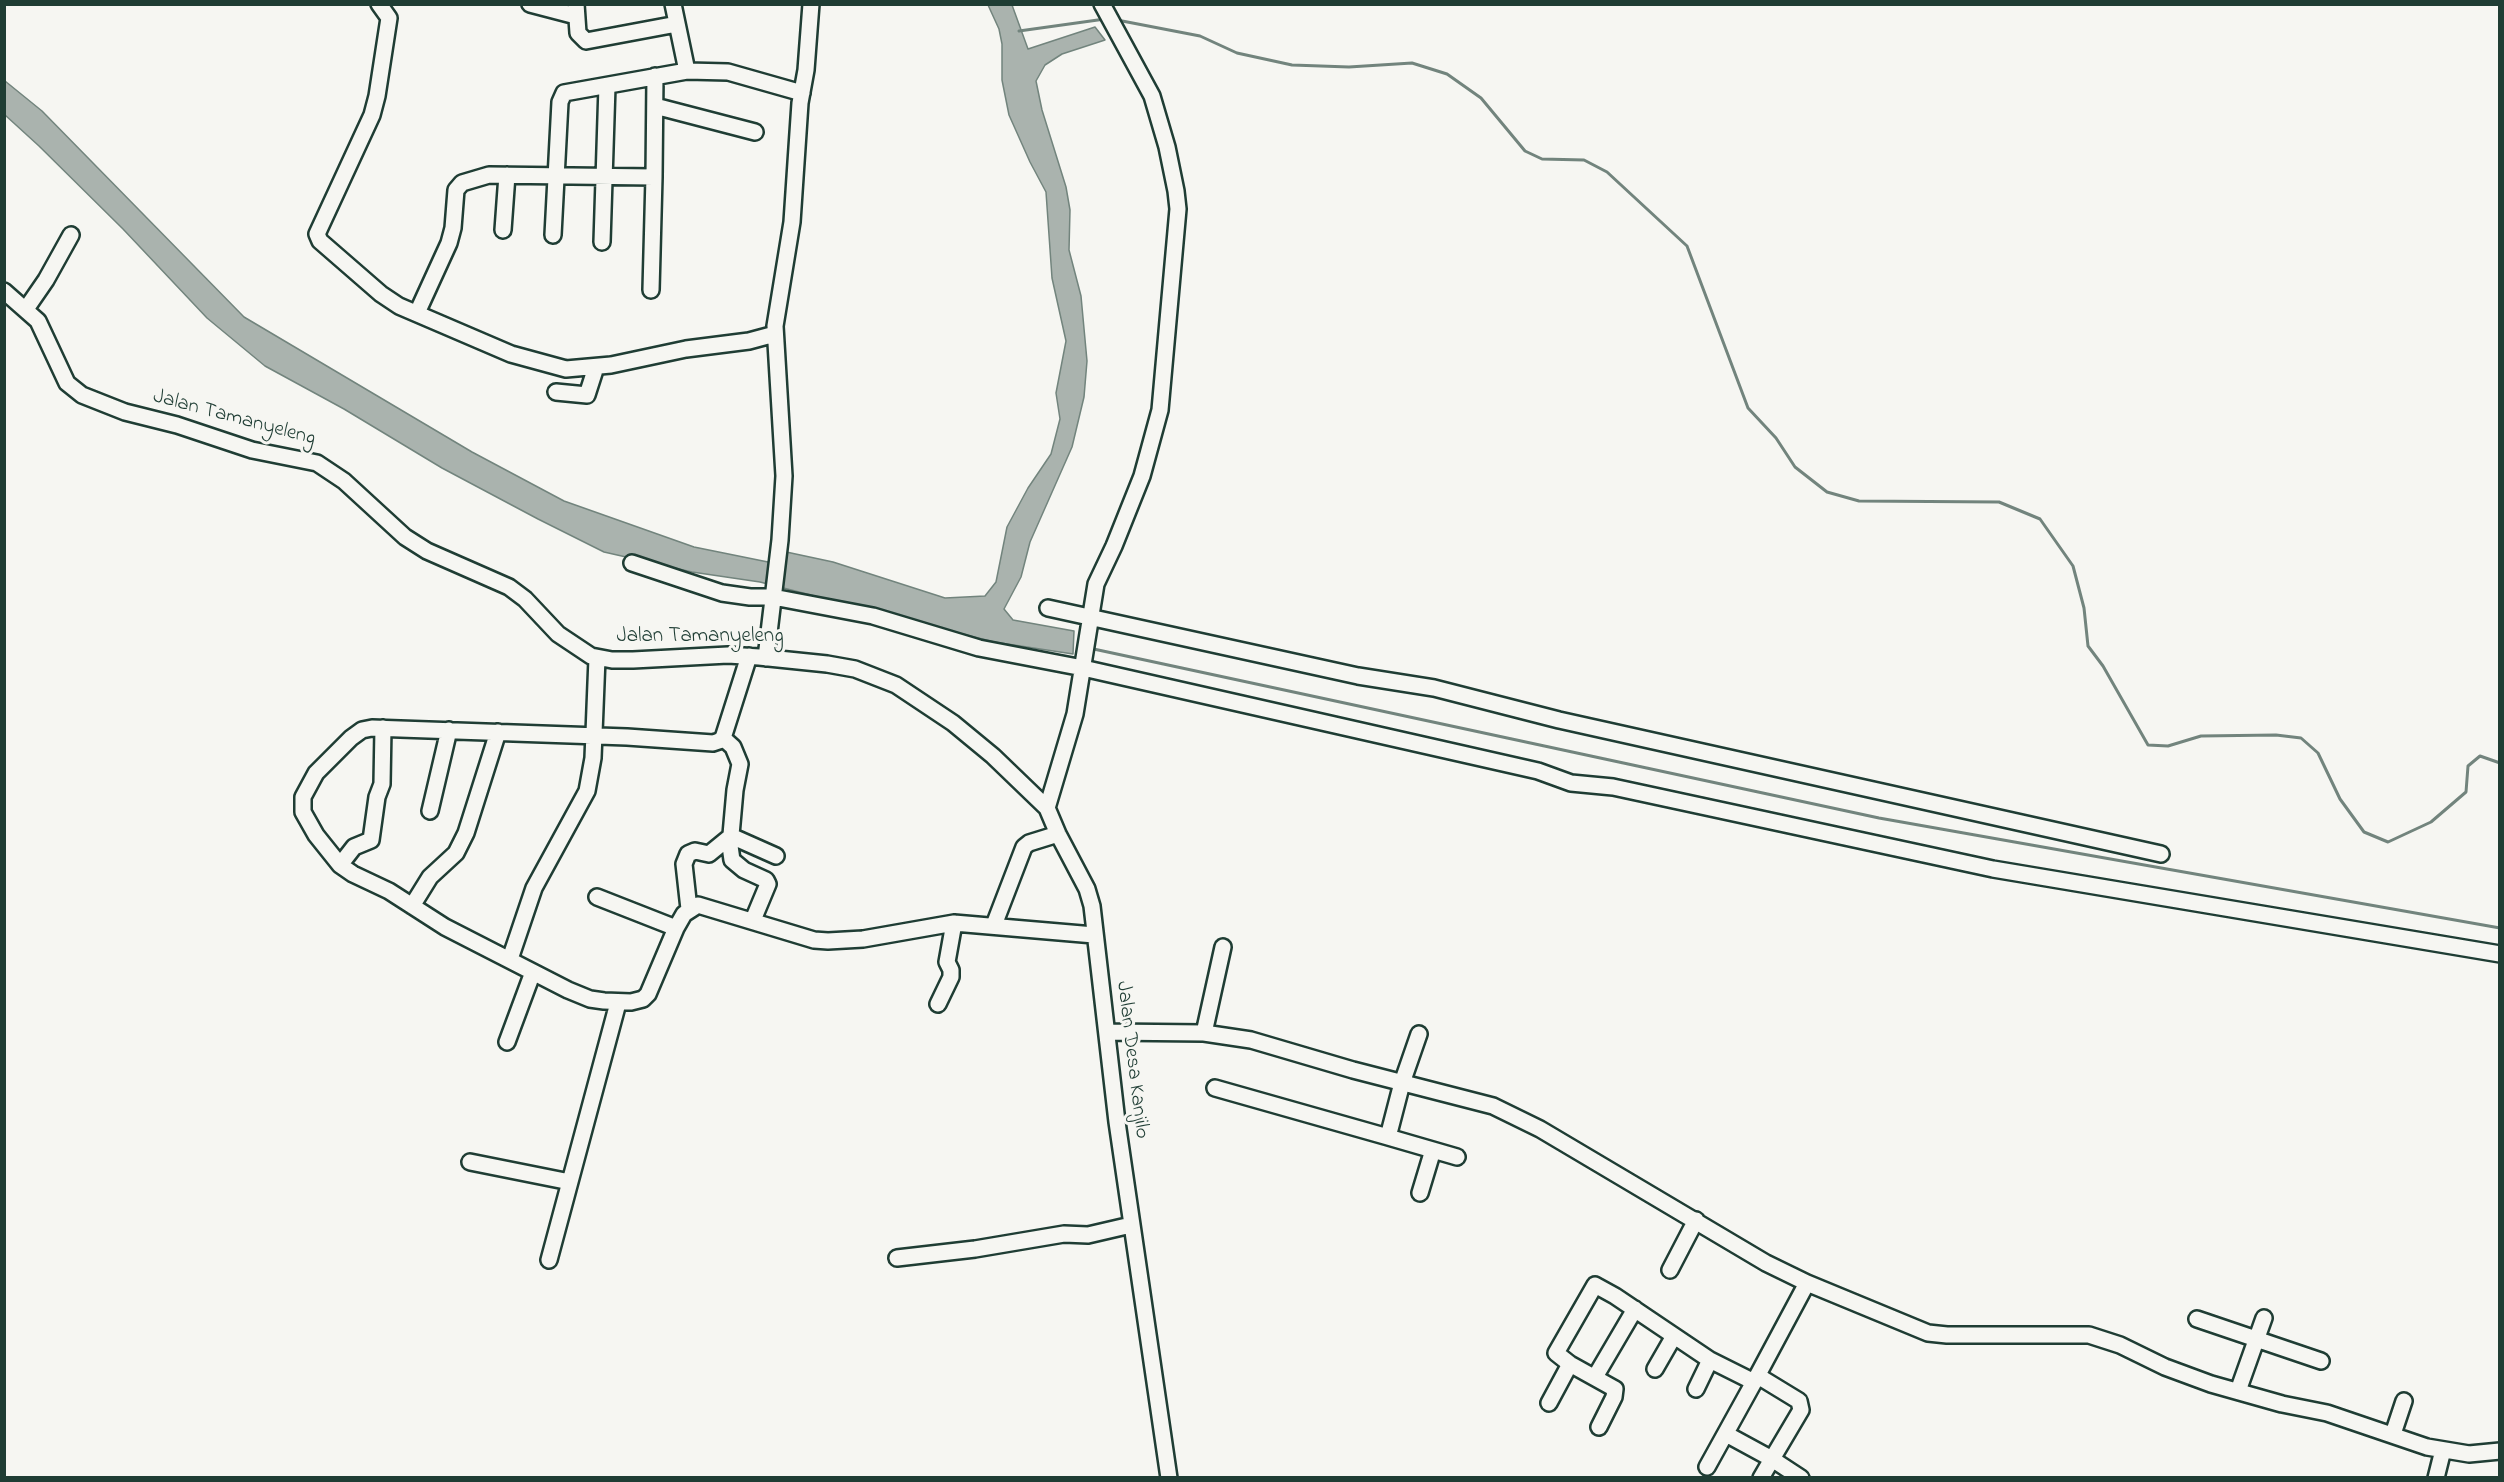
<!DOCTYPE html>
<html>
<head>
<meta charset="utf-8">
<style>
	body { margin:0 }
	#map { position:relative; width:2504px; height:1482px; overflow:hidden; background:#f6f6f2; font-family:"Indie Flower",sans-serif }
	canvas { display:block }
	.frame { position:absolute; inset:0; border:6px solid #1f3d34; pointer-events:none }
</style>
</head>
<body>
<div id="map">
<canvas width="2504" height="1482"></canvas>
<div class="frame"></div>
</div>
<script>
const ctx = document.querySelector('canvas').getContext('2d');
ctx.lineJoin = 'round';
function fill(path, color) {
  ctx.fillStyle = color;
  ctx.fill(path, 'evenodd');
}
function shape(rows) {
  const path = new Path2D();
  for (const r of rows) {
    path.moveTo(r[0], r[1]);
    for (let i = 2; i < r.length; i += 2) path.lineTo(r[i], r[i + 1]);
  }
  return path;
}
function stroke(path, color, width, dash) {
  ctx.strokeStyle = color;
  ctx.lineWidth = width;
  ctx.lineCap = dash ? 'butt' : 'round';
  ctx.setLineDash(dash || []);
  ctx.stroke(path);
}
function drawText(font, color, halo, rows, align = 'center') {
  ctx.font = font + ' "Indie Flower",sans-serif';
  ctx.lineWidth = 6;
  ctx.setLineDash([]);
  ctx.textBaseline = 'middle';
  ctx.strokeStyle = halo;
  ctx.fillStyle = color;
  for (const [text, x, y, turn = 0] of rows) {
    ctx.save();
    ctx.translate(x, y);
    ctx.rotate((+turn || 0) * Math.PI / 180);
    ctx.textAlign = isNaN(turn) ? turn : align;
    if (halo) ctx.strokeText(text, 0, 0);
    ctx.fillText(text, 0, 0);
    ctx.restore();
  }
}
const water = shape([
	[988,5,1012,5,1028,49,1095,27,1105,40,1062,54,1045,65,1036,81,1042,110,1066,187,1070,210,1069,250,1081,296,1087,361,1084,397,1072,447,1030,542,1021,577,1004,609,1013,620,1074,631,1073,654,994,642,760,582,692,572,604,552,538,519,442,468,344,409,265,366,207,318,123,229,39,146,5,115,5,81,42,111,244,317,472,452,564,501,694,547,768,562,777,550,833,562,945,598,985,596,996,582,1007,527,1028,488,1051,454,1060,419,1056,393,1066,341,1052,278,1046,192,1030,162,1009,115,1002,80,1002,44,999,29,988,5]
]);
const stream = shape([
	[1117,20,1200,36,1237,53,1292,65,1349,67,1412,63,1447,74,1481,98,1525,151,1542,159,1584,160,1607,172,1687,246,1748,408,1776,438,1795,467,1827,492,1859,501,1999,502,2040,519,2073,566,2084,608,2088,646,2103,666,2148,745,2168,746,2201,736,2276,735,2301,738,2318,753,2340,799,2364,832,2388,842,2431,822,2466,792,2468,766,2480,756,2500,763],
	[1019,31,1105,19],
	[1089,648,1879,818,2500,928]
]);
const minor = shape([
	[379,4,389,18,377,96,372,115,317,234,320,241,381,294,399,306,511,354,566,369,611,365,686,349,749,341,775,334],
	[530,4,576,16],
	[576,4,578,33,586,41,677,24],
	[673,4,687,71],
	[1102,4,1152,96,1167,147,1176,191,1178,209,1160,410,1142,476,1114,546,1096,584,1075,714,1047,808,1058,834,1087,889,1092,906,1117,1122,1169,1478],
	[655,106,755,132],
	[503,230,507,175],
	[553,235,560,102,564,93,687,71,728,72,802,93],
	[602,242,607,86],
	[651,290,654,177],
	[4,291,38,321,67,383,82,395,125,412,177,425,252,450,317,463,344,481,405,537,427,551,509,587,525,599,558,634,591,656,612,660,633,660,728,655,759,657,827,664,855,669,896,685,953,723,993,756,1047,808],
	[26,309,46,280,71,235],
	[417,313,449,243,453,228,456,190,462,183,489,175,654,177,655,76],
	[556,392,587,395,596,367],
	[632,563,722,593,750,597,773,597,873,616,979,648,1083,668,1538,771,1571,783,1613,787,1993,869,2500,954],
	[1048,608,1358,676,1434,688,1559,720,2161,854],
	[749,656,723,738,719,741,713,743,627,737,372,728,362,730,351,738,316,773,303,797,303,812,316,835,340,865,353,874,389,891,445,927,568,990,590,999,604,1001,631,1002,643,999,648,994,676,928,684,914,698,905,814,940,828,941,863,939,954,923,1094,935],
	[766,658,780,540,784,476,775,326,792,222,800,103,806,70,811,4],
	[723,738,733,747,740,764,735,790,730,846,732,860,744,870,766,880,768,884,753,920],
	[430,811,449,730],
	[731,836,776,856],
	[340,865,354,847,371,840,377,797,382,784,383,728],
	[597,897,676,928],
	[412,906,430,877,456,853,466,833,498,732],
	[689,909,684,864,688,854,695,851,709,854,731,836],
	[994,925,1024,847,1029,843,1058,834],
	[510,959,534,888,587,791,593,758,597,658],
	[938,1004,951,977,951,970,947,962,954,923],
	[1107,1032,1204,1033,1251,1040,1353,1070,1493,1106,1540,1129,1766,1263,1807,1283,1928,1333,1947,1335,2089,1335,2120,1345,2165,1367,2211,1384,2282,1404,2327,1413,2427,1447,2469,1454,2500,1451],
	[1204,1033,1223,947],
	[507,1042,533,972],
	[1215,1088,1388,1137,1402,1083,1419,1034],
	[1388,1137,1457,1157],
	[470,1162,570,1182],
	[1420,1193,1433,1150],
	[897,1258,975,1249,1064,1234,1088,1235,1131,1225],
	[549,1260,618,1003],
	[1670,1270,1696,1220],
	[2197,1319,2321,1361],
	[1655,1369,1674,1336],
	[1595,1377,1635,1309],
	[1696,1389,1710,1360],
	[2238,1391,2264,1318],
	[1549,1403,1570,1364],
	[1599,1427,1614,1397,1615,1389,1570,1364,1556,1353,1595,1285,1615,1296,1710,1360,1754,1382,1807,1283],
	[1726,1434,1772,1459,1801,1410,1799,1401,1758,1376],
	[2393,1434,2404,1401],
	[1707,1467,1754,1382],
	[1761,1478,1772,1459,1801,1478],
	[2436,1478,2443,1450]
]);
const streetNames = [
	["Jalan Tamanyeleng",234,419,15],
	["Jalan Tamanyeleng",700,638],
	["Jalan Desa Kanjilo",1131,1060,83]
];
fill(water, '#aab3ae');
stroke(water, '#72847d', 1.5);
stroke(stream, '#72847d', 3);
stroke(minor, '#1f3d34', 20);
stroke(minor, '#f6f6f2', 15);
drawText('21px', '#1f3d34', '#f6f6f2', streetNames);
</script>
</body>
</html>
